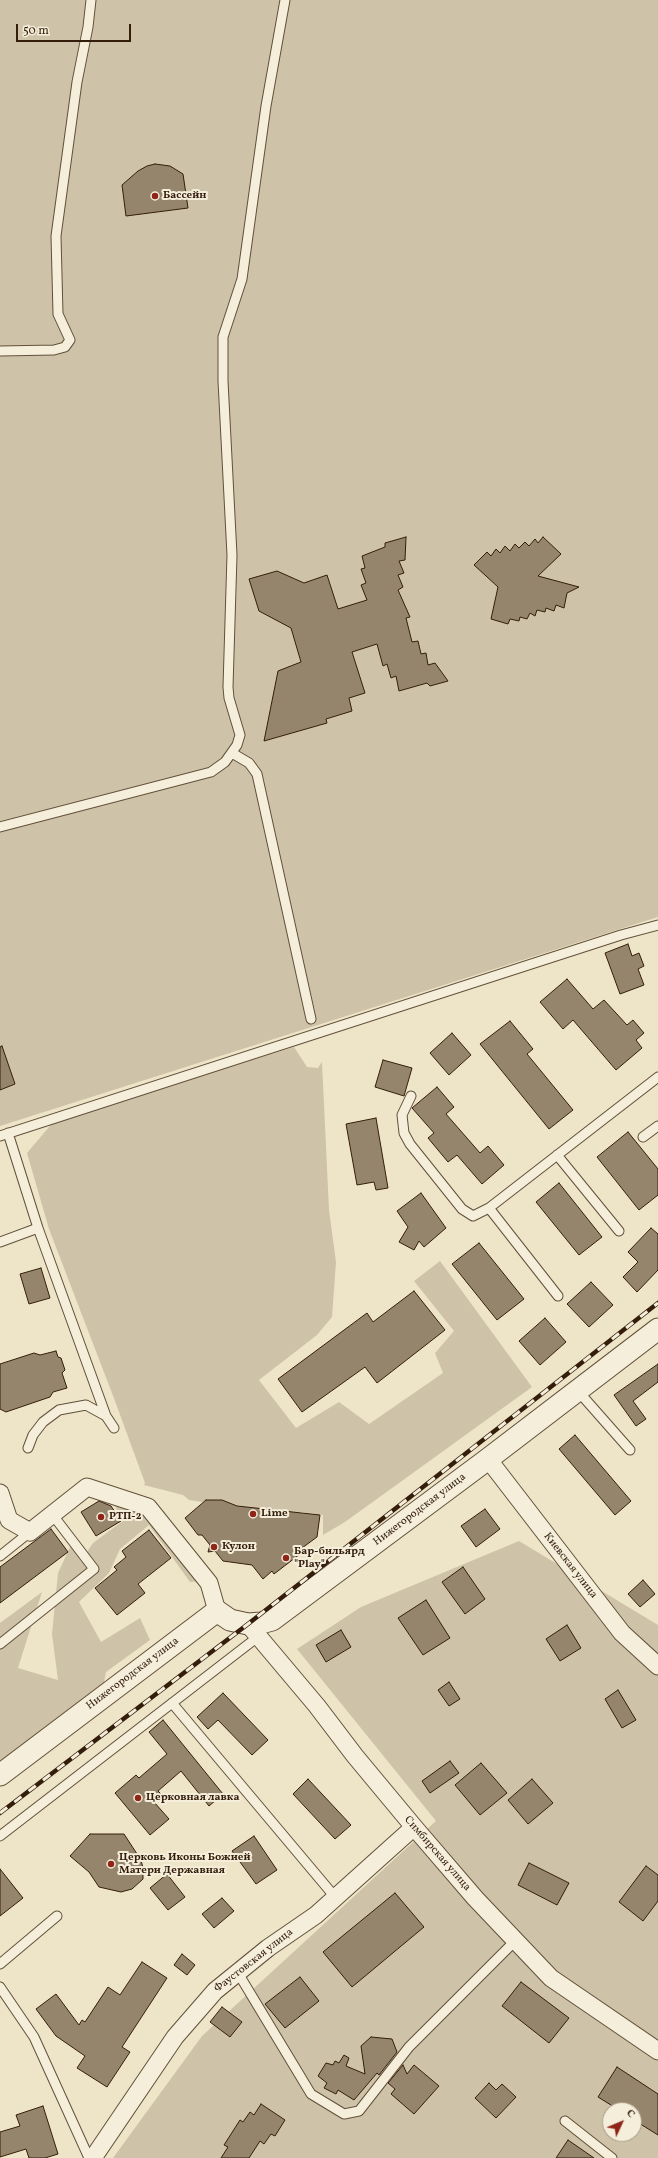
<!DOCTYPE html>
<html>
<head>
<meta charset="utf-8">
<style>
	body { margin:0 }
	#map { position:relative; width:658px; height:2158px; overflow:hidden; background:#eee5c8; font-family:Vollkorn,serif }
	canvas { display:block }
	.north { position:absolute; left:602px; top:2102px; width:40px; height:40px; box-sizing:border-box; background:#f4eedb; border:1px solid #a79b88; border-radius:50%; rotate:46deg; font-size:11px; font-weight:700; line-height:16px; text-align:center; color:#341e0b }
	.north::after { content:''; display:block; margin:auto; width:14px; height:18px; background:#8f2418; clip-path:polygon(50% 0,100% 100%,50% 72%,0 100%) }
	.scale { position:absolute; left:16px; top:24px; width:115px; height:18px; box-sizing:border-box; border:2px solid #341e0b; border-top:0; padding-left:5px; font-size:12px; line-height:14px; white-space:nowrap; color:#341e0b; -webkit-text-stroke:3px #f4eedb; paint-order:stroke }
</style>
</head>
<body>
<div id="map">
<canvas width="658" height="2158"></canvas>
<div class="north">С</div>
<div class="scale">50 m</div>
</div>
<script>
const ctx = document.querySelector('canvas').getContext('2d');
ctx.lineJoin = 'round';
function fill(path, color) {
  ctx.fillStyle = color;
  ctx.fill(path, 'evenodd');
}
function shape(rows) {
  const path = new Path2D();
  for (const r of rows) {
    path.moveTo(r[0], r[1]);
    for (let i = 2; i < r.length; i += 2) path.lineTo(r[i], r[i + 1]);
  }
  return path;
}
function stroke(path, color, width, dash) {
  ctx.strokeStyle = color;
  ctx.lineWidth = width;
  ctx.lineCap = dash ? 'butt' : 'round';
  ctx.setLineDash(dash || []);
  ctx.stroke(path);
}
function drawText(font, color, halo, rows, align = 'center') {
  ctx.font = font + ' Vollkorn,serif';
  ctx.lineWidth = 4;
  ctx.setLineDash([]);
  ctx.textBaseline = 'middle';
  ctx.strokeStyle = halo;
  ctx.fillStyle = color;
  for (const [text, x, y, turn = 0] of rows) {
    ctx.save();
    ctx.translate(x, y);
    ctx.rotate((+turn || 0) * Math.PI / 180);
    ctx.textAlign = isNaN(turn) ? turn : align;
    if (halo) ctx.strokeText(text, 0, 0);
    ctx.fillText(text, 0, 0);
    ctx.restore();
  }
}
const green = shape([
	[0,0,658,0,658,917,0,1126],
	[294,1047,307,1067,318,1068,322,1062,329,1210,336,1262,332,1317,317,1335,259,1380,296,1428,339,1402,369,1424,443,1373,435,1353,454,1331,414,1281,440,1261,532,1387,345,1522,323,1535,323,1515,299,1512,298,1516,189,1500,183,1495,144,1485,145,1483,115,1401,49,1229,27,1153,54,1121],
	[113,1502,145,1512,202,1581,190,1582,149,1525,120,1549,109,1573,79,1602,101,1642,140,1618,150,1640,106,1672,103,1687,0,1765,0,1623,42,1592,18,1668,58,1680,52,1634,58,1573,71,1545,81,1561,93,1543,123,1521],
	[519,1541,658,1625,658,2158,113,2158,202,2036,436,1821,297,1649,361,1607],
	[610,2110,634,2110,634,2134,610,2134]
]);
const building = shape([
	[155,164,170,166,183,174,188,208,126,216,122,185,138,171,147,166,155,164],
	[406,537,405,560,399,561,404,573,398,575,403,587,398,590,410,617,406,618,412,642,418,641,421,654,426,653,428,665,435,663,448,681,430,686,427,683,399,691,396,676,391,678,387,664,383,666,377,644,352,652,365,693,349,698,352,711,326,719,327,723,264,741,278,671,301,662,291,628,259,611,249,579,277,571,304,583,327,575,338,609,367,600,361,585,366,583,361,569,365,568,362,556,385,547,385,543,406,537],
	[543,537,561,554,538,576,579,587,567,593,564,608,556,605,554,611,546,608,545,612,537,610,535,616,530,613,527,619,520,617,519,621,510,619,508,624,491,619,498,587,474,565,487,552,491,556,496,549,500,553,505,546,510,551,515,544,519,548,525,542,529,546,535,539,538,543,543,537],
	[628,944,632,956,639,953,644,966,638,969,644,985,620,994,605,953,628,944],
	[567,979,593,1009,604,1000,627,1025,633,1020,644,1033,636,1040,642,1048,616,1070,573,1020,563,1029,540,1002,567,979],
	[510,1021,533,1049,527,1054,573,1110,549,1129,480,1044,510,1021],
	[452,1033,471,1055,449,1075,430,1053,452,1033],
	[2,1046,15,1084,0,1090,0,1047,2,1046],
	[383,1060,412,1068,404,1096,375,1087,383,1060],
	[437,1087,454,1107,446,1114,480,1153,488,1146,504,1165,482,1184,457,1155,448,1162,428,1138,434,1133,412,1108,437,1087],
	[376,1118,388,1188,376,1190,374,1182,357,1185,346,1124,376,1118],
	[628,1132,658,1169,658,1195,639,1210,597,1157,628,1132],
	[559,1183,602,1237,579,1255,536,1202,559,1183],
	[421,1193,446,1228,424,1247,419,1241,414,1250,399,1242,408,1227,397,1211,421,1193],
	[651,1228,658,1234,658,1270,637,1292,623,1277,638,1262,628,1252,651,1228],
	[479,1243,524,1299,497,1320,452,1264,479,1243],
	[41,1268,50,1298,29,1304,20,1274,41,1268],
	[591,1282,613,1305,589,1327,567,1304,591,1282],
	[414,1291,445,1330,377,1383,365,1367,302,1412,278,1379,367,1313,373,1322,414,1291],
	[545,1318,566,1342,540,1365,519,1341,545,1318],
	[56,1351,58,1357,61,1358,65,1370,62,1373,67,1388,53,1392,50,1397,6,1412,0,1409,0,1364,34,1353,40,1355,56,1351],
	[658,1364,658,1382,633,1401,646,1419,636,1426,614,1395,658,1364],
	[575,1435,631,1501,615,1515,559,1449,575,1435],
	[206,1500,222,1500,237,1506,320,1515,317,1537,302,1548,304,1551,274,1574,272,1571,263,1579,252,1565,223,1561,215,1551,208,1552,210,1545,202,1535,198,1535,185,1518,206,1500],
	[99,1501,111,1506,121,1521,96,1536,81,1512,99,1501],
	[485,1509,500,1529,476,1547,461,1526,485,1509],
	[51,1529,68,1552,0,1603,0,1567,51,1529],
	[149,1530,171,1558,138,1584,145,1593,117,1615,95,1588,117,1570,114,1567,126,1557,122,1551,149,1530],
	[463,1567,485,1599,465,1614,442,1582,463,1567],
	[643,1580,655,1594,640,1607,628,1594,643,1580],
	[426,1600,450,1638,423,1655,398,1618,426,1600],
	[567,1625,581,1648,560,1661,546,1639,567,1625],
	[341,1630,351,1647,326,1662,316,1645,341,1630],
	[449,1682,460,1699,449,1706,438,1690,449,1682],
	[618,1690,636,1720,622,1728,605,1699,618,1690],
	[223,1693,268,1740,252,1755,218,1720,208,1729,197,1717,223,1693],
	[163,1720,223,1794,209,1806,181,1771,158,1791,162,1795,154,1802,169,1819,150,1835,115,1793,136,1775,139,1778,167,1754,149,1732,163,1720],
	[450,1761,459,1773,430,1793,422,1781,450,1761],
	[481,1763,507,1793,480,1815,455,1785,481,1763],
	[308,1779,351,1825,335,1839,293,1794,308,1779],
	[532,1779,553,1803,528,1824,508,1800,532,1779],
	[90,1834,124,1834,141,1860,143,1868,143,1879,132,1889,121,1892,99,1887,89,1872,70,1856,90,1834],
	[254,1836,277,1870,256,1884,232,1851,254,1836],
	[529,1863,569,1883,557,1905,518,1885,529,1863],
	[646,1866,658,1875,658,1901,643,1921,619,1902,646,1866],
	[0,1869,23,1898,0,1916,0,1869],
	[167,1874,185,1897,168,1910,150,1888,167,1874],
	[395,1893,424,1927,352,1987,323,1952,395,1893],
	[222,1898,234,1911,214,1928,202,1914,222,1898],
	[182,1954,195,1965,187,1975,174,1965,182,1954],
	[142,1962,167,1978,122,2047,130,2052,107,2087,77,2068,85,2056,56,2036,36,2009,56,1994,79,2025,82,2020,85,2022,108,1987,120,1995,142,1962],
	[300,1977,319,2001,285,2028,265,2004,300,1977],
	[521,1982,569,2018,549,2043,502,2006,521,1982],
	[222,2007,242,2022,230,2037,210,2022,222,2007],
	[371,2037,392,2039,397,2052,379,2075,377,2073,354,2100,338,2090,336,2094,324,2088,327,2083,318,2076,326,2063,333,2065,335,2061,339,2063,344,2055,349,2058,346,2066,365,2074,361,2046,371,2037],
	[403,2065,407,2074,414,2065,439,2086,414,2114,391,2094,395,2089,388,2083,403,2065],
	[617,2067,658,2094,658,2135,634,2120,634,2110,619,2110,598,2097,617,2067],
	[489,2083,496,2090,502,2084,516,2097,496,2118,475,2098,489,2083],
	[261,2104,285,2120,275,2136,271,2134,264,2144,260,2141,249,2158,221,2158,228,2147,224,2145,240,2120,243,2122,250,2112,254,2115,261,2104],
	[43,2106,58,2154,45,2158,29,2158,26,2149,0,2157,0,2132,20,2126,16,2115,43,2106],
	[568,2140,594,2158,556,2158,568,2140]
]);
const service = shape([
	[0,351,54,350,65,347,70,340,58,314,56,236,77,82,88,27,91,0],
	[232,753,249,763,257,774,311,1019],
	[0,827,211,772,225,762,237,745,240,735,229,698,228,687,232,555,223,381,223,337,242,279,266,106,285,0],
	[411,1096,402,1115,404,1133,410,1144,462,1209,473,1216,489,1208,658,1077],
	[8,1133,38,1228],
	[0,1136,621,935,658,925],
	[643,1137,658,1126],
	[557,1155,619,1231],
	[489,1208,558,1296],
	[0,1242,38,1228,106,1416,114,1428],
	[578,1391,630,1450],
	[28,1448,33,1435,43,1422,59,1410,86,1405,106,1416],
	[0,1556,30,1532],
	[0,1644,94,1569,52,1514],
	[172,1703,335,1897],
	[0,1836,259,1636],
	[0,1964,57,1916],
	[238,1973,311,2094,344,2114,359,2111,409,2047,510,1946],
	[0,1987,34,2037,89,2158],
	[565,2121,612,2158]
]);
const minor = shape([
	[488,1459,622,1633,658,1666],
	[0,1493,9,1520,30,1532,87,1487,148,1507,209,1583,217,1611],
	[248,1624,317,1706,355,1756,414,1827,475,1898,551,1978,658,2051],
	[93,2158,175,2037,215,1991,268,1948,316,1915,414,1827]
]);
const tertiary = shape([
	[0,1775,217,1611,230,1620,248,1624,261,1623,272,1620,488,1459,658,1329]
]);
const rail = shape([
	[0,1813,248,1624,658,1303]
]);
const markers = [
	[155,196,4,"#8f2418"],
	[253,1514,4,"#8f2418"],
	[101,1517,4,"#8f2418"],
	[214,1547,4,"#8f2418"],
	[286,1558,4,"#8f2418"],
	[138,1798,4,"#8f2418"],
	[111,1864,4,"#8f2418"]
];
const poiNames = [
	["Бассейн",163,196],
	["Lime",261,1514],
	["РТП-2",109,1517],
	["Кулон",222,1547],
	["Бар-бильярд",294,1552],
	["\"Play\"",294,1565],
	["Церковная лавка",146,1798],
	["Церковь Иконы Божией",119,1858],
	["Матери Державная",119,1871]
];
const streetNames = [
	["Нижегородская улица",420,1510,-37],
	["Киевская улица",570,1566,52],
	["Нижегородская улица",133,1674,-37],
	["Симбирская улица",437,1854,49],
	["Фаустовская улица",254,1961,-38]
];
fill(green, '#cec3a8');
fill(building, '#95856d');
stroke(building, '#341e0b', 1);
stroke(service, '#62503a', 11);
stroke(minor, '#62503a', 19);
stroke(tertiary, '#62503a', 23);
stroke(service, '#f4eedb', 9);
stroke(minor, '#f4eedb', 17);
stroke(tertiary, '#f4eedb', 21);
stroke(rail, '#341e0b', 4.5);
stroke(rail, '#f4eedb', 3, [9]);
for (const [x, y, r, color] of markers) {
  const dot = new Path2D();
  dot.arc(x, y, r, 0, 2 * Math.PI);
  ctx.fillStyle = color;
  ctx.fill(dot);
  stroke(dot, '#f4eedb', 1.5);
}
drawText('bold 11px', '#341e0b', '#f4eedb', poiNames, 'left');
drawText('11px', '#341e0b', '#f4eedb', streetNames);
</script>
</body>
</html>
